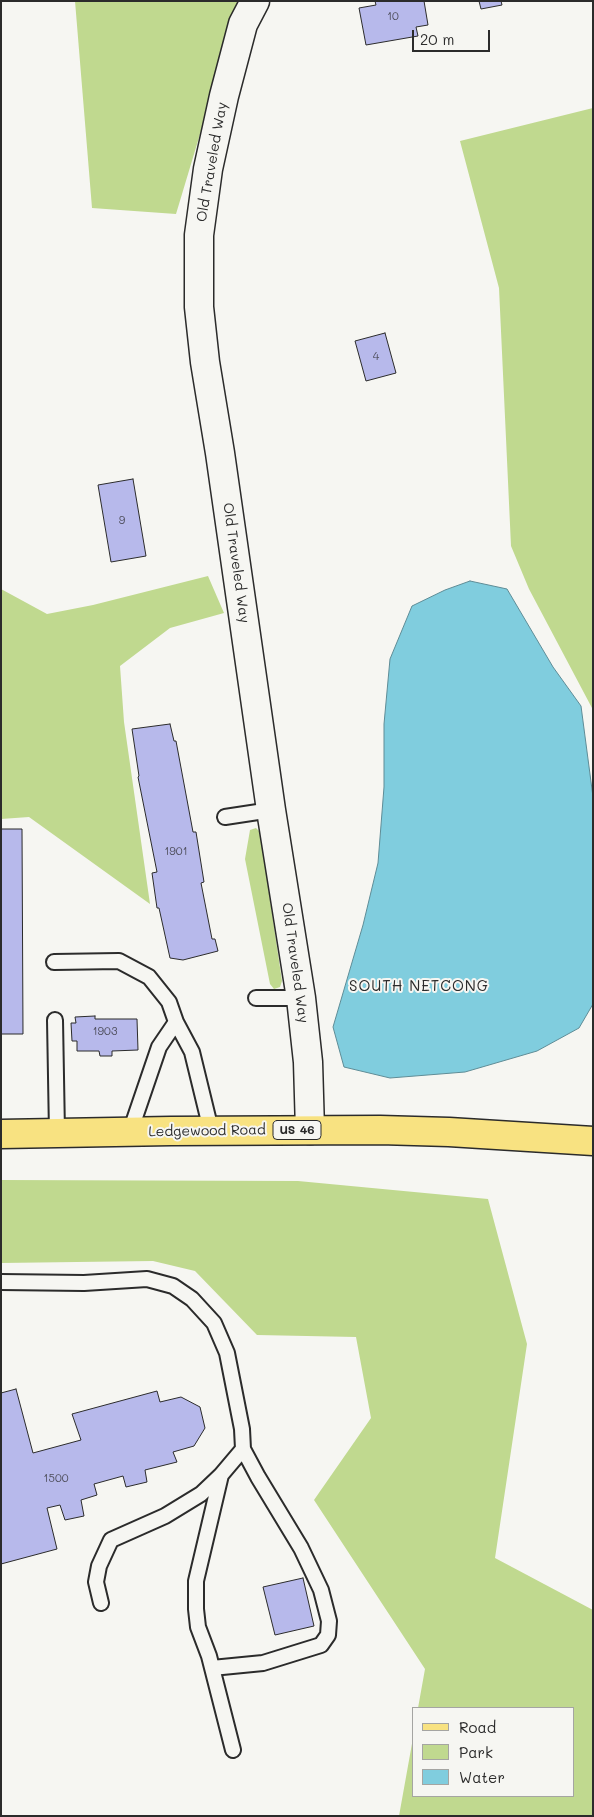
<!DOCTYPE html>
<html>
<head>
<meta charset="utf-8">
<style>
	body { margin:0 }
	#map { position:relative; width:594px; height:1817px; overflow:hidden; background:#f6f6f2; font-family:Mali,sans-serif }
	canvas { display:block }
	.frame { position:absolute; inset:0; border:2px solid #2b2b2b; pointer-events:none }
	.legend { position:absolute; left:412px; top:1707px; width:162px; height:90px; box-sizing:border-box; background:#f6f6f2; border:1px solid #a5a5a2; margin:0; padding:6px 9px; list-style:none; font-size:15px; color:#2b2b2b }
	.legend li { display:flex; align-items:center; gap:10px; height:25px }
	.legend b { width:25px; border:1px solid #a5a5a2 }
	.scale { position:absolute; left:412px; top:30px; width:78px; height:22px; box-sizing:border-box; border:2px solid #2b2b2b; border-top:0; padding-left:6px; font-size:15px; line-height:18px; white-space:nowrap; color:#2b2b2b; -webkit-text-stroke:4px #f6f6f2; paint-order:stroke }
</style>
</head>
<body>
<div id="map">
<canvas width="594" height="1817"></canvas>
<div class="frame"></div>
<ul class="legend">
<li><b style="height:6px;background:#f8e281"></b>Road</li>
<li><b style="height:14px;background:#c0d98f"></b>Park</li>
<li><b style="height:14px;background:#80cdde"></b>Water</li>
</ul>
<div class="scale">20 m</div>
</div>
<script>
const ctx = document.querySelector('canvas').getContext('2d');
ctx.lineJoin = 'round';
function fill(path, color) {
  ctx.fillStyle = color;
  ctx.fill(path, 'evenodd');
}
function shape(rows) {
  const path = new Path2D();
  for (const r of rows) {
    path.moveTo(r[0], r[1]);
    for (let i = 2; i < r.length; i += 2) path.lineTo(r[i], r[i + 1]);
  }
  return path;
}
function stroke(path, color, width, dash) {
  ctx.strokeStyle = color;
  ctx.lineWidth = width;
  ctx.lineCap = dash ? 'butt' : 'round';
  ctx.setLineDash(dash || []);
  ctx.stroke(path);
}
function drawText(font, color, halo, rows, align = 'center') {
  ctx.font = font + ' Mali,sans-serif';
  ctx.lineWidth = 4;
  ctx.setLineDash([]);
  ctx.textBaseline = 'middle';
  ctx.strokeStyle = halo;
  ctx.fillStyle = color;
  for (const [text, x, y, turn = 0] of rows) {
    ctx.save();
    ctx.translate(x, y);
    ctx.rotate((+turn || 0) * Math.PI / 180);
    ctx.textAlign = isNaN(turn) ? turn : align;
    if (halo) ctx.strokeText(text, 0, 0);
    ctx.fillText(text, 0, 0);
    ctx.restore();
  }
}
const green = shape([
	[75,1,240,1,176,214,92,208],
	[593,108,593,717,592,708,529,589,511,546,499,288,460,141],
	[208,576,224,613,170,628,120,666,124,722,150,904,29,817,1,819,1,589,47,614,93,605],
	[256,828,260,832,282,981,280,987,274,989,270,984,245,859,250,830],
	[1,1180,298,1181,488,1199,527,1344,495,1558,593,1610,593,1816,399,1816,413,1738,413,1796,573,1796,573,1708,418,1708,425,1669,314,1500,371,1418,356,1337,257,1335,195,1271,153,1261,1,1263]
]);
const water = shape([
	[470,581,507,589,553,667,581,706,593,797,593,1004,579,1028,537,1051,465,1072,390,1078,344,1067,333,1027,363,925,378,863,384,787,384,724,390,659,412,606,445,590,470,581]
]);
const building = shape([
	[375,1,424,1,428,25,416,27,418,36,366,45,359,8,376,5,375,1],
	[479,1,501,1,502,5,481,9,479,1],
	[385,333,396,373,366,381,355,341,385,333],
	[133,479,146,556,111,562,98,485,133,479],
	[170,724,174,741,176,741,193,832,196,832,204,882,201,883,212,939,215,939,218,951,183,960,170,958,159,908,157,908,152,873,157,872,138,777,139,776,132,729,170,724],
	[1,829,22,829,23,1034,1,1034,1,829],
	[95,1016,95,1019,137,1019,138,1050,112,1051,112,1056,100,1056,99,1051,77,1051,77,1041,72,1041,71,1023,76,1023,75,1017,95,1016],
	[16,1389,33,1453,81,1440,72,1414,157,1391,160,1402,181,1397,200,1407,205,1428,194,1446,173,1452,177,1462,145,1470,147,1482,126,1487,123,1476,94,1484,97,1495,81,1500,84,1516,65,1520,60,1505,47,1508,57,1549,1,1564,1,1393,16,1389],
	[303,1578,314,1626,275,1635,263,1587,303,1578]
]);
const lane = shape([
	[225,817,271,810],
	[54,962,119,961,149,977,169,1002,176,1022,192,1052,211,1130],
	[256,998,301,998],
	[55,1020,57,1133],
	[130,1132,159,1047,176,1022],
	[1,1282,84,1283,147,1279,173,1286,192,1299,214,1323,227,1353,242,1429,243,1449,258,1477,301,1548,321,1590,329,1621,328,1635,321,1645,263,1663,212,1668],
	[221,1475,196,1581,196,1609,198,1627,209,1656,233,1750],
	[101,1603,96,1582,99,1566,111,1540,165,1516,201,1494,221,1475,243,1449]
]);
const street = shape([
	[255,1,243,24,224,96,208,169,199,235,199,307,205,362,220,453,271,810,301,998,308,1062,310,1130]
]);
const primary = shape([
	[1,1134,171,1131,380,1130,449,1132,593,1141]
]);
const numberNames = [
	["10",393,17],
	["4",376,357],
	["9",122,521],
	["1901",176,852],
	["1903",105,1032],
	["1500",56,1479]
];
const shields = [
	[297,1130,48]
];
const shieldNames = [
	["US 46",297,1130]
];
const streetNames = [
	["Old Traveled Way",212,162,-80],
	["Old Traveled Way",236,563,82],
	["Old Traveled Way",295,963,82],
	["Ledgewood Road",207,1131,-1]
];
const neighbourhoodNames = [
	["SOUTH NETCONG",419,986]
];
fill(green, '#c0d98f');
fill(water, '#80cdde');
stroke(water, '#5e8c96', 1);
fill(building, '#b7b9eb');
stroke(building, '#2b2b2b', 1);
stroke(lane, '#2b2b2b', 18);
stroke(street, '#2b2b2b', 31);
stroke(primary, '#2b2b2b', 31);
stroke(lane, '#f6f6f2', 14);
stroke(street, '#f6f6f2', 28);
stroke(primary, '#f8e281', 28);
drawText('11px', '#4e4e5b', null, numberNames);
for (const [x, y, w] of shields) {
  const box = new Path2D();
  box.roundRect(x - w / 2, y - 9.5, w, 19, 4);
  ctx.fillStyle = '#f6f6f2';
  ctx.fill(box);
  stroke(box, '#2b2b2b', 1);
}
drawText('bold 12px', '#2b2b2b', null, shieldNames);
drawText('14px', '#2b2b2b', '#f6f6f2', streetNames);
ctx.letterSpacing = '1px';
drawText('15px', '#2b2b2b', '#f6f6f2', neighbourhoodNames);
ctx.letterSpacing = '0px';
</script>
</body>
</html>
